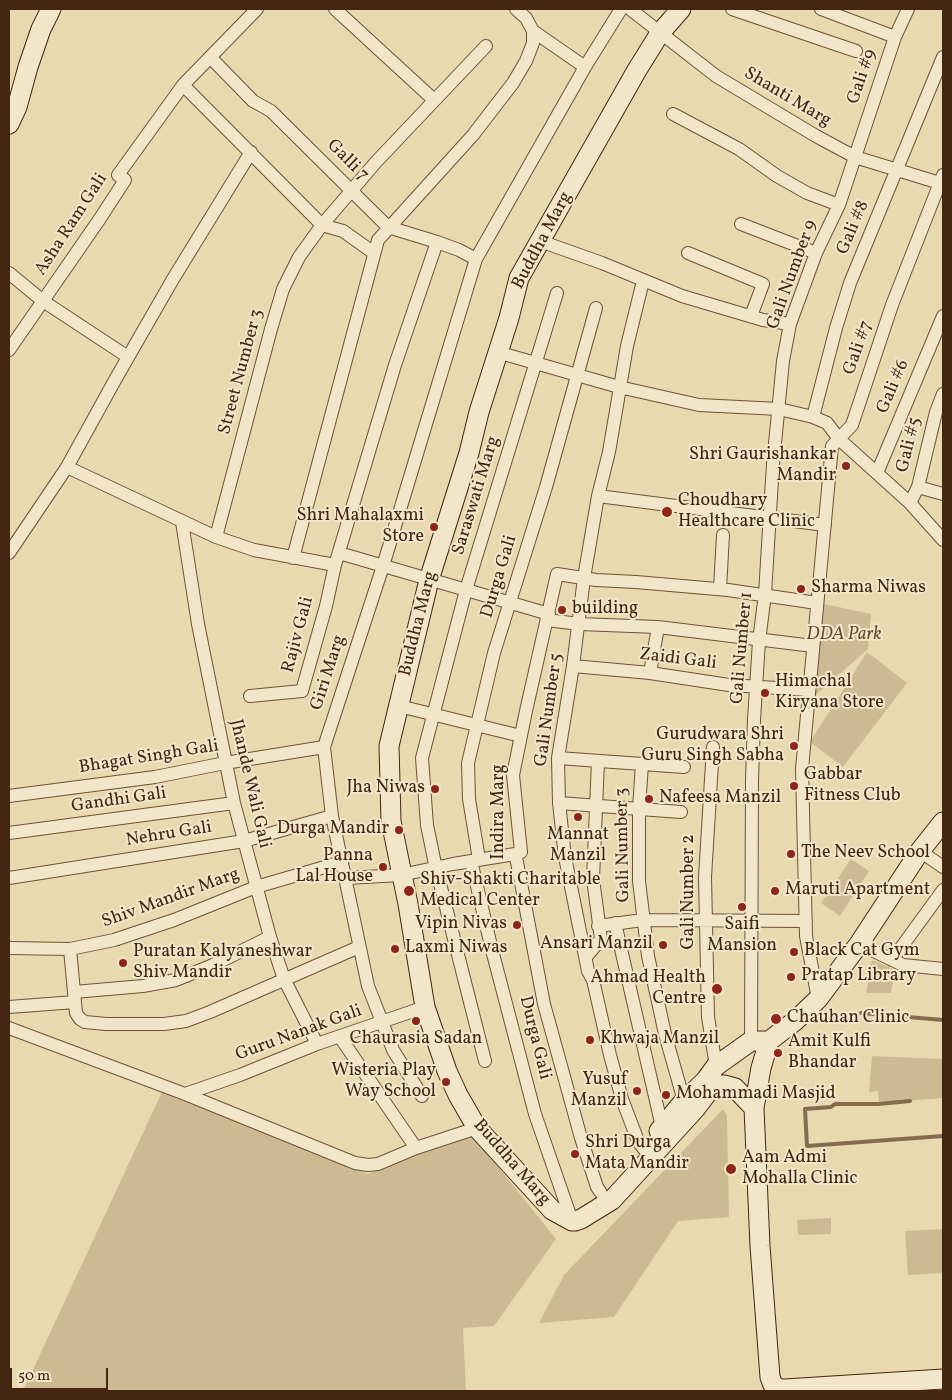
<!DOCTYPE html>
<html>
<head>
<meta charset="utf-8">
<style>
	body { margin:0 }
	#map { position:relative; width:952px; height:1400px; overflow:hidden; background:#e9d9ae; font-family:Vollkorn,serif }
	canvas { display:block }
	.frame { position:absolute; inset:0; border:10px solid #442512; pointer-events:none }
	.scale { position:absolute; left:10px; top:1368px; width:98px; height:22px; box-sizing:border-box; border:2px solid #442512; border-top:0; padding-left:6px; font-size:15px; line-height:18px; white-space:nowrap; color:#442512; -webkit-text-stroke:4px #f1e6ca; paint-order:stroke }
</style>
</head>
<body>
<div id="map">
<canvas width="952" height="1400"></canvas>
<div class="frame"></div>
<div class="scale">50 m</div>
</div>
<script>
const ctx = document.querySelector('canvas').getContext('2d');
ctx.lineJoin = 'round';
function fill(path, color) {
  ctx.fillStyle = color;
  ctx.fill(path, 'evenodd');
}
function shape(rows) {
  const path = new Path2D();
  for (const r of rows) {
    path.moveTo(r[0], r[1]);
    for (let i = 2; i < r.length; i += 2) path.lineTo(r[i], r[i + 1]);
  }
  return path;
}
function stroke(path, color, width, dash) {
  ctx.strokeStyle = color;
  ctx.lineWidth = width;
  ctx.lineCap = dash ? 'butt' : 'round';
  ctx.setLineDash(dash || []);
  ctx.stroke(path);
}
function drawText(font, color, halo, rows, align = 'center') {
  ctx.font = font + ' Vollkorn,serif';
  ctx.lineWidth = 4;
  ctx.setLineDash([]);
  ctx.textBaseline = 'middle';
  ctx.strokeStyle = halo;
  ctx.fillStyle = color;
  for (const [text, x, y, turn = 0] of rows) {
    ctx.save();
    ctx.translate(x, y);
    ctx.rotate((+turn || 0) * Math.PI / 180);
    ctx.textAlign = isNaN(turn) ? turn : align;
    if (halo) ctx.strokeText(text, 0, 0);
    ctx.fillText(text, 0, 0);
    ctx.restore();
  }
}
const green = shape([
	[824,604,871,614,868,649,810,700],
	[867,652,907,683,843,767,810,742],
	[851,859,869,871,840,916,821,903],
	[872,960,895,970,891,993,866,993],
	[872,1056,943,1059,943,1098,879,1103,878,1091,869,1092],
	[162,1092,368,1174,471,1133,556,1239,494,1326,463,1328,466,1391,23,1391],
	[723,1109,727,1116,729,1217,678,1221,614,1317,539,1323,564,1275],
	[831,1218,831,1234,798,1235,797,1220],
	[943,1229,943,1273,908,1275,905,1231]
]);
const stream = shape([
	[861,1013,943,1020],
	[910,1101,878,1104,835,1104,831,1107,805,1109,807,1146,943,1136]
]);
const street = shape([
	[335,9,434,100],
	[630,9,716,76,816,136,855,157,943,184],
	[732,9,856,51],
	[821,9,895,37],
	[533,31,585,67],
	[211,58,253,101,271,111,388,227,437,242,459,250,476,259],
	[183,85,322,225,343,231,374,253],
	[673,114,739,149,777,176,807,193,839,205],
	[741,224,816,253],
	[540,241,602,263,682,296,763,320,790,324],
	[688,253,763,284,751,316],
	[9,273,43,301,128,357],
	[643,281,627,346,609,452,598,496,584,578,573,666,558,758,559,803,565,857,583,946,588,971,593,980,610,1055,622,1099,638,1141,644,1149],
	[9,350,99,220,125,180,118,175,183,85,257,9],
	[497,352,619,387,699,405,779,409,813,417,827,423,839,439,910,503,943,540],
	[813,417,836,328,850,283,943,57],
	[67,467,216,537,254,550,335,565,395,365,437,242],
	[877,473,943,316],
	[918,487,943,494],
	[598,496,825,525],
	[910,503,918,487,936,412,943,394],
	[182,522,198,624,234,803,270,937,284,979,317,1044],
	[216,537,271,329,283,289,299,257,322,225,376,162,486,46],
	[9,553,67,467,115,380,173,279,251,152],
	[339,553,549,614],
	[293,558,378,240,473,135,513,83,526,61,533,43,533,31,526,18,516,9],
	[720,589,723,535],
	[547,620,579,624,658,627,813,646],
	[573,666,650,673,729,685,809,690],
	[650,673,658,627],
	[250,696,302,691,326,606,335,565],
	[399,706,521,736],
	[713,747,705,877,708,1017,716,1066],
	[558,758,684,767],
	[642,764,639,809,639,881,648,956,665,1034,684,1101],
	[9,796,155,777,225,763,324,747],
	[559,803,681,812],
	[9,833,234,803],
	[920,851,943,867],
	[479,859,469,799,468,763,494,653,546,487,596,308],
	[471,861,492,950,535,1114,572,1221],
	[9,878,244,841,332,816],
	[346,878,401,875,453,864,515,854],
	[615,923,662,1127],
	[598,926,643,920,806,921],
	[859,944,903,965,943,969],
	[9,948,70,949,114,940,174,920,256,887,342,862],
	[70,949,76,1013,80,1019,85,1022,106,1024,164,1024,186,1021,210,1012,359,947],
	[586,957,601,939,593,879,598,761],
	[892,960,943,890],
	[74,992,143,986,176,980,213,965,270,937],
	[818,999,806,936,802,769,832,446,852,425,892,305,943,175],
	[9,1007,75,1002],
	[9,1028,185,1094,355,1163,368,1165,378,1164,416,1148,477,1128],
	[340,1037,416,1148],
	[751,1041,752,781,754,720,759,641,765,594,773,464,783,361,790,324,816,253,839,205,895,37,908,9],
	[485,1061,435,864,427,825,422,758,466,590,557,293],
	[185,1094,240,1075,317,1044,425,1007],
	[422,1096,393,1050,368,986,332,816,324,747,383,566,476,259,585,67,621,9],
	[601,1193,597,1187,581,1138,544,1004,516,857,515,854,521,852,513,775,526,711,557,574,596,580,636,582,728,590,817,603]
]);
const secondary = shape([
	[681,9,660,33,637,70,519,278,509,318,479,412,469,453,429,580,389,746,391,821,408,904,425,1007,447,1071,458,1095,477,1128,552,1210,572,1221,575,1221,581,1219,612,1200,696,1108,711,1088,717,1086,724,1085,735,1088,754,1108],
	[9,124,17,107,28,67,41,29,51,9],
	[769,1041,761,1068,754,1108,760,1246,770,1377,773,1385,779,1389,785,1389,943,1379],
	[769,1041,795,1021,818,999,859,944,920,851,943,822],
	[659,1131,684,1101,705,1081,716,1066,751,1041,769,1041]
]);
const markers = [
	[846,466,5,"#8f2418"],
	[667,512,6,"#8f2418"],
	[434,527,5,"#8f2418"],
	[801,589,5,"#8f2418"],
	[562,610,5,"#8f2418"],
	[765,693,5,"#8f2418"],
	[794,746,5,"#8f2418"],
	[794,786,5,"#8f2418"],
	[435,789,5,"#8f2418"],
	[649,799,5,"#8f2418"],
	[578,817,5,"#8f2418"],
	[399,830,5,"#8f2418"],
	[791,854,5,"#8f2418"],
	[383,867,5,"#8f2418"],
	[409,891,6,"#8f2418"],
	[775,891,5,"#8f2418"],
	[742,907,5,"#8f2418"],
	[517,925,5,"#8f2418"],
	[663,945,5,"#8f2418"],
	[395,949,5,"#8f2418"],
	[794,952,5,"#8f2418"],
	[123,963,5,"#8f2418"],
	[791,977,5,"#8f2418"],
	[717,989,6,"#8f2418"],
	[776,1019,6,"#8f2418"],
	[416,1021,5,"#8f2418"],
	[590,1040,5,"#8f2418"],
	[778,1053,5,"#8f2418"],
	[446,1082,5,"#8f2418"],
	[637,1091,5,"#8f2418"],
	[666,1095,5,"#8f2418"],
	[575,1154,5,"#8f2418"],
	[731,1169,6,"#8f2418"]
];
const streetNames = [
	["Gali #9",863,77,-71],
	["Shanti Marg",787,98,31],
	["Galli 7",347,161,45],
	["Asha Ram Gali",72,225,-57],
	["Gali #8",854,228,-67],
	["Buddha Marg",543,241,-62],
	["Gali Number 9",793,275,-70],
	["Gali #7",859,348,-71],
	["Street Number 3",242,372,-75],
	["Gali #6",894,387,-67],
	["Gali #5",910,445,-76],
	["Saraswati Marg",477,496,-73],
	["Durga Gali",500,577,-73],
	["Buddha Marg",419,624,-76],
	["Rajiv Gali",299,635,-75],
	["Gali Number 1",743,648,-85],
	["Zaidi Gali",678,660,7],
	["Giri Marg",329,673,-72],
	["Gali Number 5",550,710,-82],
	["Bhagat Singh Gali",149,758,-9],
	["Jhande Wali Gali",249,784,77],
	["Gandhi Gali",119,801,-8],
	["Indira Marg",500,812,-90],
	["Nehru Gali",169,835,-9],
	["Gali Number 3",624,845,-91],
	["Gali Number 2",690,892,-90],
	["Shiv Mandir Marg",171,899,-20],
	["Guru Nanak Gali",299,1034,-20],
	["Durga Gali",534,1038,76],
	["Buddha Marg",511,1163,49]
];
const poiNames = [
	["Shri Gaurishankar",836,456,"right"],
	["Mandir",836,477,"right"],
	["Choudhary",678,502],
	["Healthcare Clinic",678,523],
	["Shri Mahalaxmi",424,517,"right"],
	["Store",424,538,"right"],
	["Sharma Niwas",811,589],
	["building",572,610],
	["Himachal",775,683],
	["Kiryana Store",775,704],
	["Gurudwara Shri",784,736,"right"],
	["Guru Singh Sabha",784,757,"right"],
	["Gabbar",804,776],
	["Fitness Club",804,797],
	["Jha Niwas",425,789,"right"],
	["Nafeesa Manzil",659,799],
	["Durga Mandir",389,830,"right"],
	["Mannat",578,836,"center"],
	["Manzil",578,857,"center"],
	["The Neev School",801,854],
	["Panna",373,857,"right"],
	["Lal House",373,878,"right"],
	["Shiv-Shakti Charitable",420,881],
	["Medical Center",420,902],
	["Maruti Apartment",785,891],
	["Vipin Nivas",507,925,"right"],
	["Saifi",742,926,"center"],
	["Mansion",742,947,"center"],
	["Ansari Manzil",653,945,"right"],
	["Laxmi Niwas",405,949],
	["Black Cat Gym",804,952],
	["Puratan Kalyaneshwar",133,953],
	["Shiv Mandir",133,974],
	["Pratap Library",801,977],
	["Ahmad Health",706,979,"right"],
	["Centre",706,1000,"right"],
	["Chauhan Clinic",787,1019],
	["Chaurasia Sadan",416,1040,"center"],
	["Khwaja Manzil",600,1040],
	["Amit Kulfi",788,1043],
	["Bhandar",788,1064],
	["Wisteria Play",436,1072,"right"],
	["Way School",436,1093,"right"],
	["Yusuf",627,1081,"right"],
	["Manzil",627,1102,"right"],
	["Mohammadi Masjid",676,1095],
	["Shri Durga",585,1144],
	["Mata Mandir",585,1165],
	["Aam Admi",742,1159],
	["Mohalla Clinic",742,1180]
];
const parkNames = [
	["DDA Park",844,636]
];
fill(green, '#cdba93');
stroke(stream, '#856c50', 4);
stroke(street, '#6d5239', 14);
stroke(secondary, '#442512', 21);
stroke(street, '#f1e6ca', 12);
stroke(secondary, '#f1e6ca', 19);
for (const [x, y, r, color] of markers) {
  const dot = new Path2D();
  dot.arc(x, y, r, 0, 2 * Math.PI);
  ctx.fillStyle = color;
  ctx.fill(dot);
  stroke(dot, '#f1e6ca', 2);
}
drawText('18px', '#442512', '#f1e6ca', streetNames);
drawText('18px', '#442512', '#f1e6ca', poiNames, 'left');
drawText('italic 18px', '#664a32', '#f1e6ca', parkNames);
</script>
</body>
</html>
